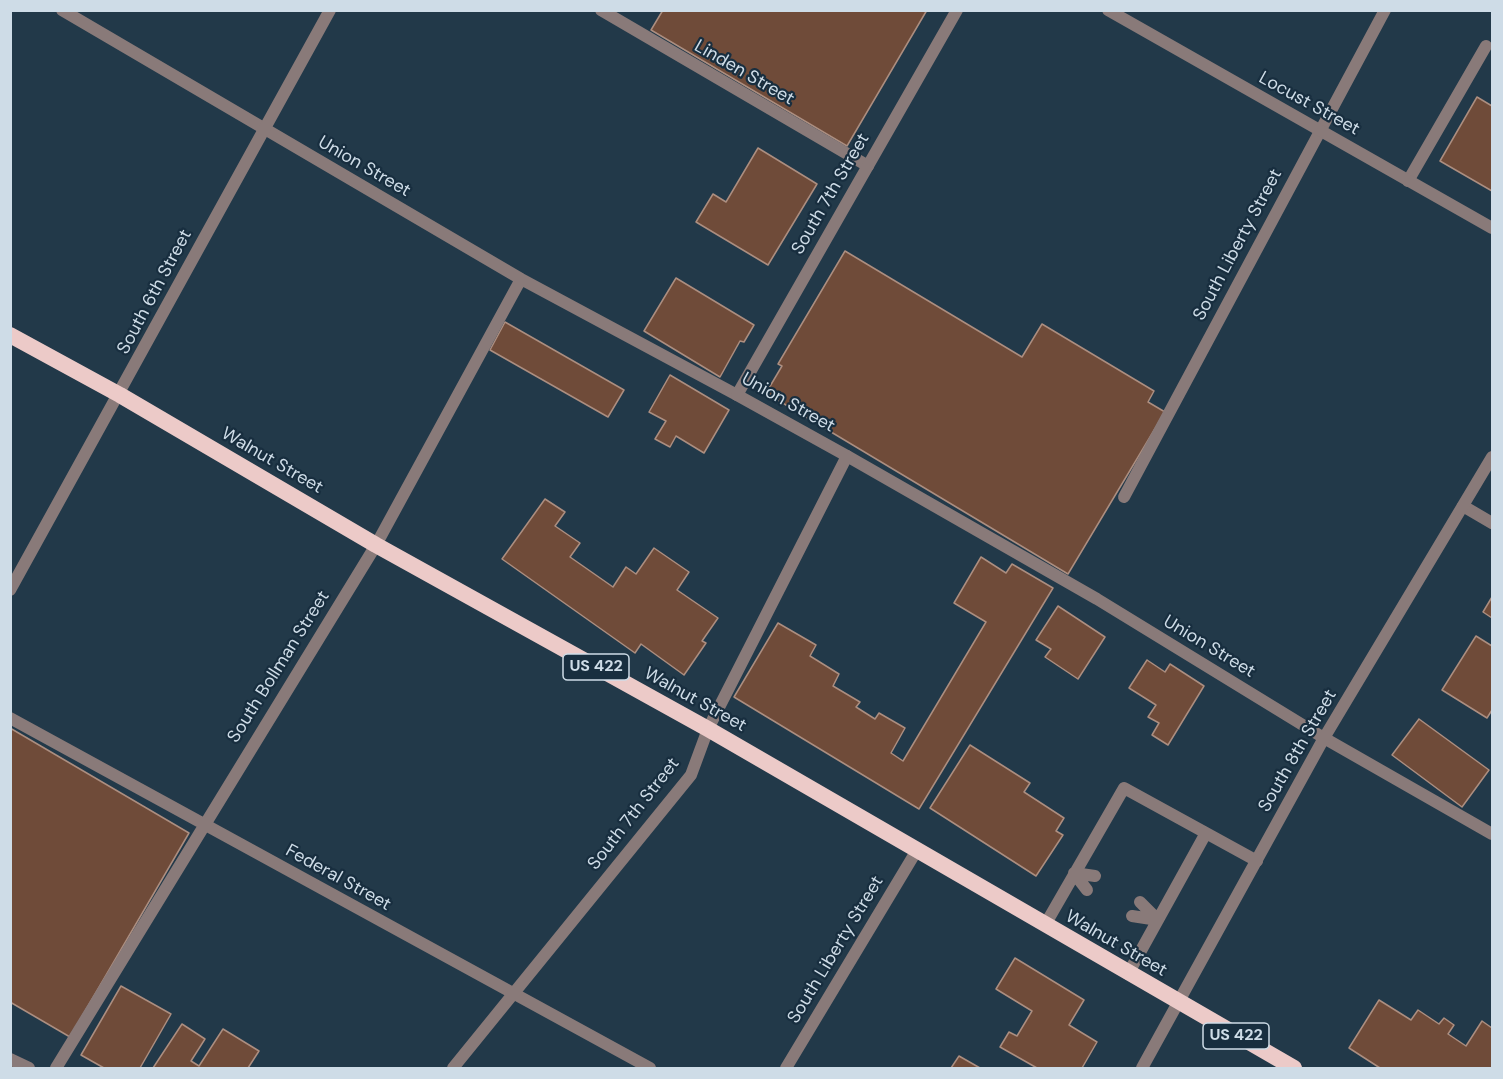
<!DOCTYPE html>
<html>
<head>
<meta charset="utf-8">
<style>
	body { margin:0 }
	#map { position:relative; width:1503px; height:1079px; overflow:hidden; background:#223949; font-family:"DM Sans",sans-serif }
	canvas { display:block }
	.frame { position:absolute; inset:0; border:12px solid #cedce7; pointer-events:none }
</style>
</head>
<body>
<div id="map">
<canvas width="1503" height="1079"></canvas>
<div class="frame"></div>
</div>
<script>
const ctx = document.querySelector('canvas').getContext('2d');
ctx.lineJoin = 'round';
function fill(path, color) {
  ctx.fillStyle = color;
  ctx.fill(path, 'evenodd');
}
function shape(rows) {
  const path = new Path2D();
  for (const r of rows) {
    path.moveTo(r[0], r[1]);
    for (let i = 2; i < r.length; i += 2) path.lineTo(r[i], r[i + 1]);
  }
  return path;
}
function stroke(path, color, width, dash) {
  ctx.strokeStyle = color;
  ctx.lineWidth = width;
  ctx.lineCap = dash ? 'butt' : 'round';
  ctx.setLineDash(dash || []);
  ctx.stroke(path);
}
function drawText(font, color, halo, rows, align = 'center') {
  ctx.font = font + ' "DM Sans",sans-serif';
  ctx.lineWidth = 4.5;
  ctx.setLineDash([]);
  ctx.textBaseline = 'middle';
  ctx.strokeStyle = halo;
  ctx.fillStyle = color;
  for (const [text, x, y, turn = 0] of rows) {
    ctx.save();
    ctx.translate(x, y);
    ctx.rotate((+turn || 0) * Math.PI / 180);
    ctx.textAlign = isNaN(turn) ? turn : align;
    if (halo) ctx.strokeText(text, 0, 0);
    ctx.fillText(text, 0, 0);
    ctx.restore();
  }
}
const building = shape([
	[663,10,927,10,847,146,651,30,663,10],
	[1477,97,1492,106,1492,191,1440,161,1477,97],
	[758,148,817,184,768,265,696,222,713,194,726,202,758,148],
	[845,251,1022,357,1042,324,1154,391,1148,402,1165,412,1068,574,766,393,782,366,778,364,845,251],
	[676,278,754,325,744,342,740,341,720,377,644,331,676,278],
	[505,322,624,390,608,417,490,350,505,322],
	[670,375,729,410,704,453,676,436,670,447,655,439,666,421,649,412,670,375],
	[545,499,565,512,555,526,580,543,570,557,613,587,626,567,636,574,654,548,689,572,677,590,718,618,702,641,706,643,684,675,641,644,635,653,502,559,545,499],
	[981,557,1006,573,1012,564,1053,588,919,809,734,697,778,623,816,645,810,656,839,674,833,686,860,702,856,707,875,719,879,713,905,728,891,753,903,761,986,622,954,603,981,557],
	[1492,597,1492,618,1483,612,1492,597],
	[1058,606,1105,637,1078,679,1045,657,1051,649,1036,640,1058,606],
	[1476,636,1492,646,1492,710,1487,718,1442,690,1476,636],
	[1147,660,1165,672,1170,664,1204,686,1168,745,1152,735,1159,723,1148,717,1156,705,1129,688,1147,660],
	[1419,719,1489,770,1462,807,1392,755,1419,719],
	[10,728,189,833,70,1037,10,1002,10,728],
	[970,745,1030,783,1024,792,1064,818,1056,831,1063,835,1036,876,930,808,970,745],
	[1015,958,1084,1000,1069,1025,1097,1042,1082,1068,1037,1068,1000,1047,1009,1032,1017,1036,1032,1011,996,989,1015,958],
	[121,986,171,1014,140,1068,104,1068,81,1055,121,986],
	[1379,1000,1411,1020,1418,1010,1439,1024,1444,1018,1454,1025,1448,1034,1466,1046,1482,1021,1492,1028,1492,1068,1380,1068,1349,1048,1379,1000],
	[182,1024,205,1039,191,1061,199,1066,223,1029,259,1051,248,1068,153,1068,182,1024],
	[959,1056,980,1068,951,1068,959,1056]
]);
const service = shape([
	[62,10,521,279,737,395],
	[601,10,868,166],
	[1408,181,1486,46],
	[847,456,1097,599,1324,738,1492,834],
	[1124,497,1385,10],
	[1463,506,1492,523],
	[10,718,650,1068],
	[1087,890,1074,873,1095,876],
	[1132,916,1158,920,1140,902],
	[1045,925,1124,788,1257,861],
	[1128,974,1206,833],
	[56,1068,376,545,521,279],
	[786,1068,917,850]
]);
const minor = shape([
	[1108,10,1492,228],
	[10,590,330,10],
	[453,1068,691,775,708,729,847,456,737,395,957,10]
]);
const tertiary = shape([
	[10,1059,29,1068],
	[1142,1068,1324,738,1492,457]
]);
const trunk = shape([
	[10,335,120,395,376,545,708,729,1294,1068]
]);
const shields = [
	[596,667,66],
	[1236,1036,66]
];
const shieldNames = [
	["US 422",596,667],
	["US 422",1236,1036]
];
const streetNames = [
	["Linden Street",744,73,30],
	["Locust Street",1309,104,29],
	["Union Street",364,167,30],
	["South 7th Street",831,194,-60],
	["South Liberty Street",1238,245,-62],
	["South 6th Street",155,292,-62],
	["Union Street",788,403,29],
	["Walnut Street",272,461,30],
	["Union Street",1209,647,31],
	["South Bollman Street",279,667,-58],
	["Walnut Street",695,700,29],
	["South 8th Street",1298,751,-60],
	["South 7th Street",634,814,-52],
	["Federal Street",338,878,29],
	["Walnut Street",1116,944,30],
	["South Liberty Street",836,950,-59]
];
fill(building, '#6f4b39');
stroke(building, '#ac8e80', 1.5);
stroke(service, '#897a79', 12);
stroke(minor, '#897a79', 12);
stroke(tertiary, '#897a79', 12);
stroke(trunk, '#eccac8', 16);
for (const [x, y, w] of shields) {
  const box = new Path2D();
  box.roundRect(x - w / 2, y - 13, w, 26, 4.5);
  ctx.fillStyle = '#182e3f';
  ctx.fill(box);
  stroke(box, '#cedce7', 1.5);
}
drawText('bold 16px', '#cedce7', null, shieldNames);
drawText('18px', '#cedce7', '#182e3f', streetNames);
</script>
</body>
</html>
